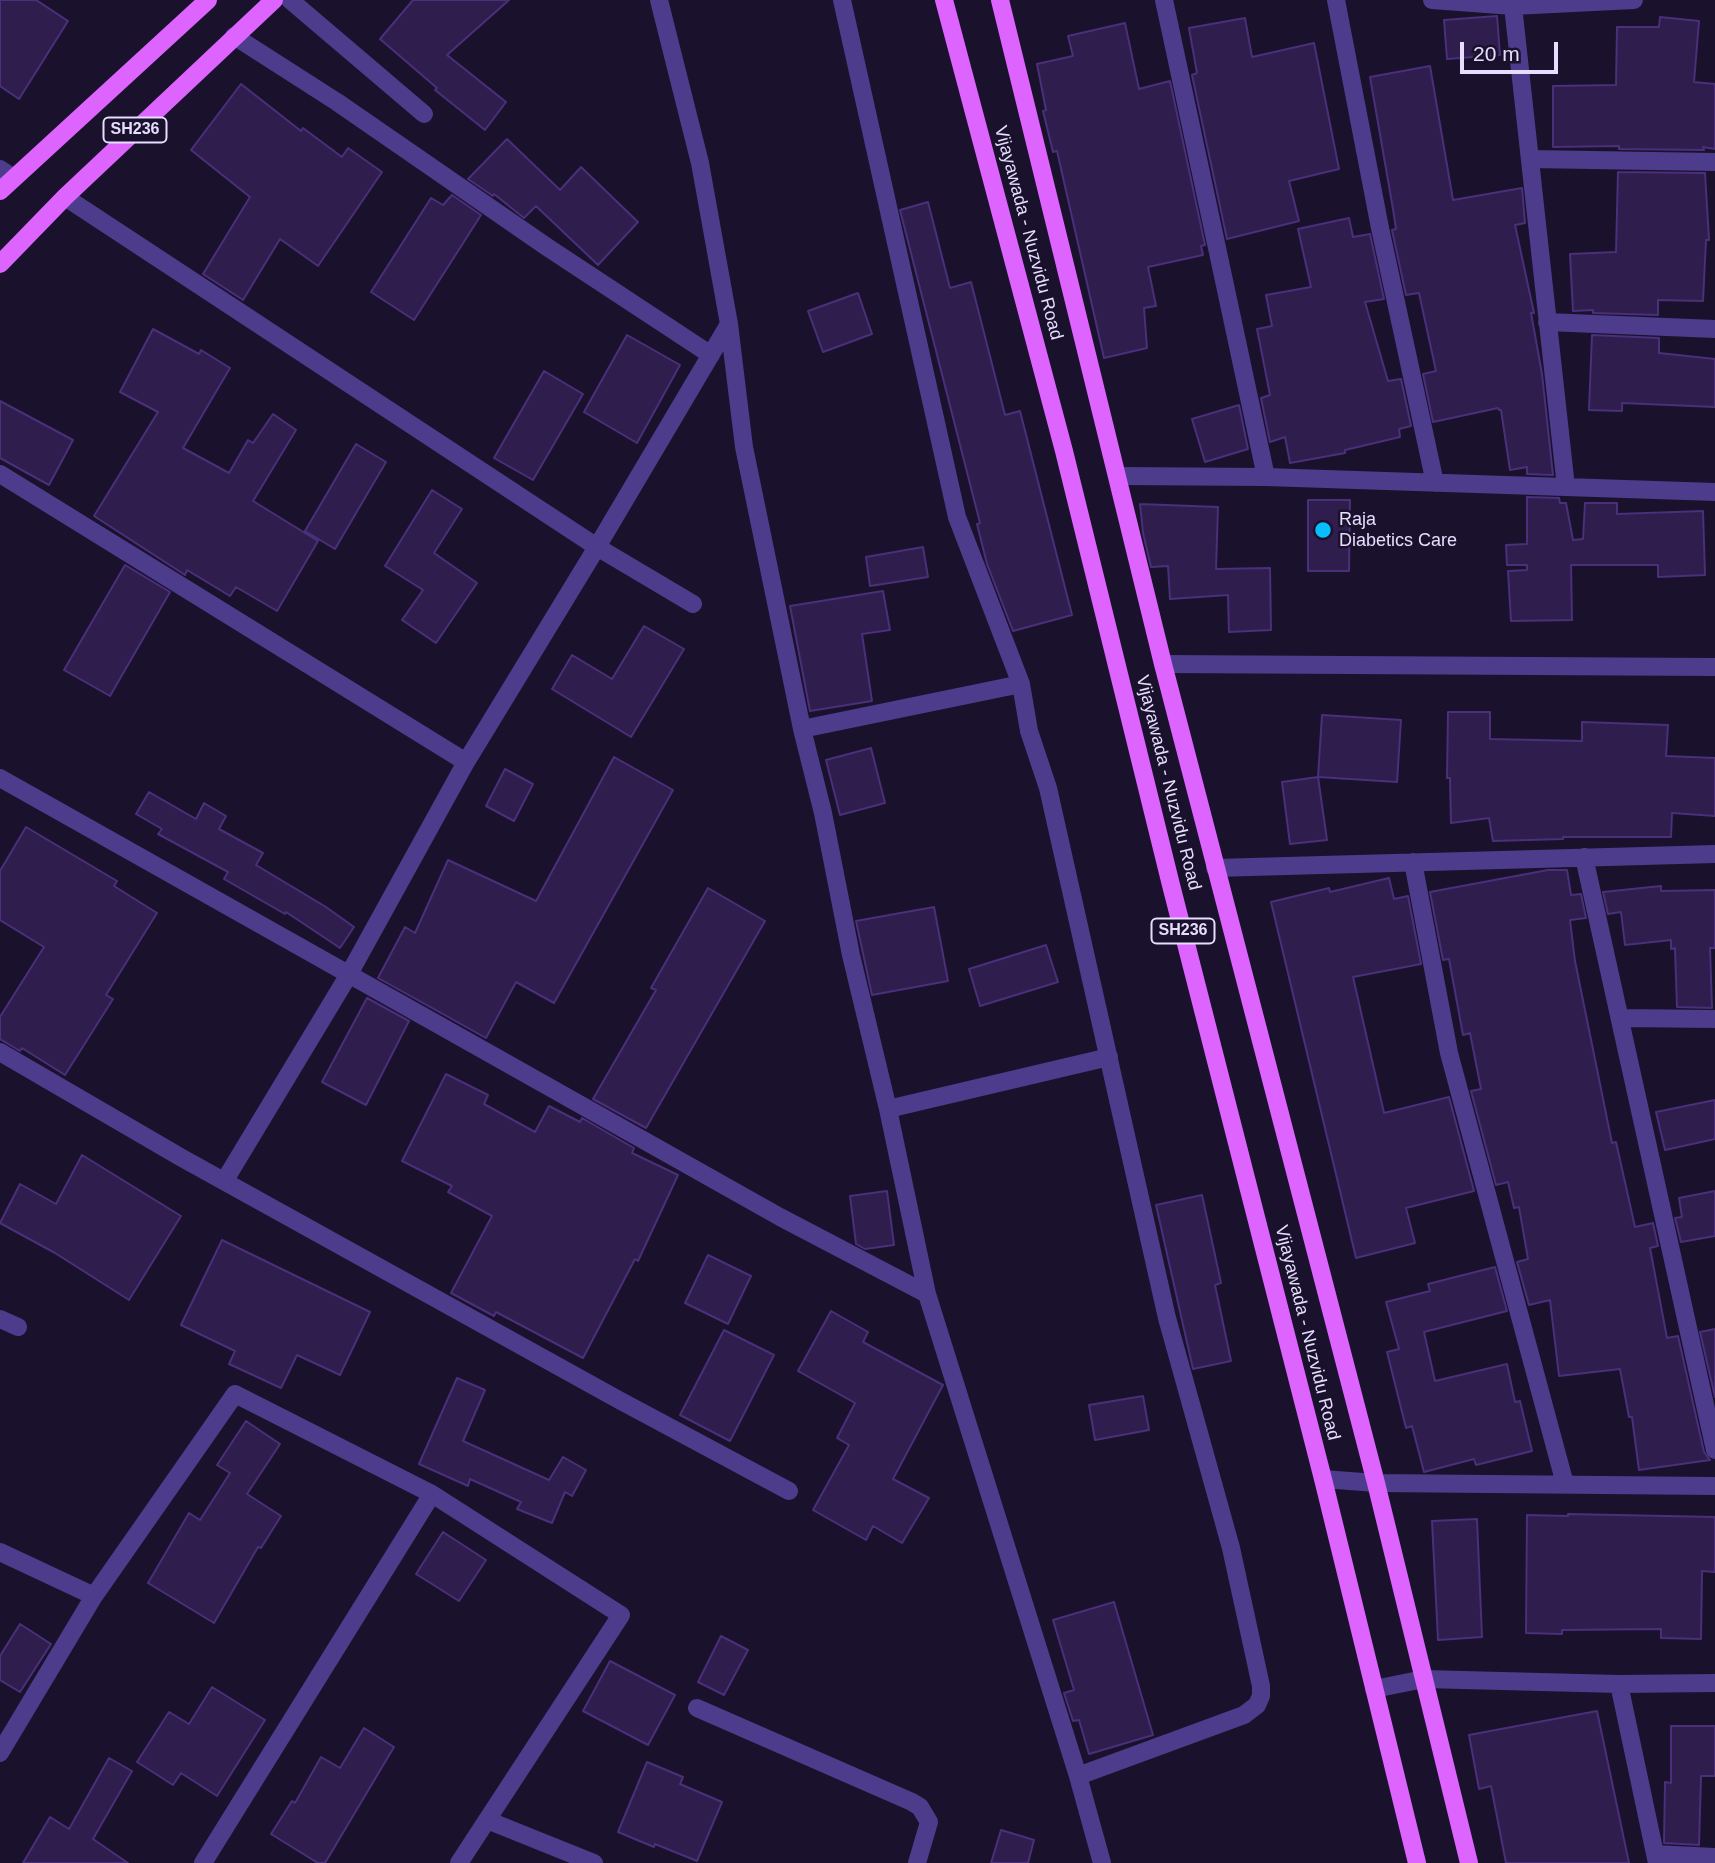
<!DOCTYPE html>
<html>
<head>
<meta charset="utf-8">
<style>
	body { margin:0 }
	#map { position:relative; width:1715px; height:1863px; overflow:hidden; background:#1a112c; font-family:Helvetica,sans-serif }
	canvas { display:block }
	.scale { position:absolute; left:1460px; top:42px; width:98px; height:32px; box-sizing:border-box; border:4px solid #e6ddff; border-top:0; padding-left:9px; font-size:21px; line-height:24px; white-space:nowrap; color:#e6ddff; -webkit-text-stroke:5px #1a112c; paint-order:stroke }
</style>
</head>
<body>
<div id="map">
<canvas width="1715" height="1863"></canvas>
<div class="scale">20 m</div>
</div>
<script>
const ctx = document.querySelector('canvas').getContext('2d');
ctx.lineJoin = 'round';
function fill(path, color) {
  ctx.fillStyle = color;
  ctx.fill(path, 'evenodd');
}
function shape(rows) {
  const path = new Path2D();
  for (const r of rows) {
    path.moveTo(r[0], r[1]);
    for (let i = 2; i < r.length; i += 2) path.lineTo(r[i], r[i + 1]);
  }
  return path;
}
function stroke(path, color, width, dash) {
  ctx.strokeStyle = color;
  ctx.lineWidth = width;
  ctx.lineCap = dash ? 'butt' : 'round';
  ctx.setLineDash(dash || []);
  ctx.stroke(path);
}
function drawText(font, color, halo, rows, align = 'center') {
  ctx.font = font + ' Helvetica,sans-serif';
  ctx.lineWidth = 5;
  ctx.setLineDash([]);
  ctx.textBaseline = 'middle';
  ctx.strokeStyle = halo;
  ctx.fillStyle = color;
  for (const [text, x, y, turn = 0] of rows) {
    ctx.save();
    ctx.translate(x, y);
    ctx.rotate((+turn || 0) * Math.PI / 180);
    ctx.textAlign = isNaN(turn) ? turn : align;
    if (halo) ctx.strokeText(text, 0, 0);
    ctx.fillText(text, 0, 0);
    ctx.restore();
  }
}
const building = shape([
	[0,0,36,0,68,21,19,99,0,86,0,0],
	[413,0,509,0,447,55,506,102,485,130,435,90,437,88,380,39,413,0],
	[1497,16,1500,55,1447,59,1444,20,1497,16],
	[1660,17,1699,21,1694,82,1715,84,1715,149,1703,147,1704,150,1619,149,1619,146,1553,147,1553,86,1616,85,1617,27,1659,27,1660,17],
	[1245,18,1252,57,1314,43,1339,169,1289,181,1299,221,1227,239,1192,75,1197,73,1189,28,1245,18],
	[1125,23,1139,89,1170,81,1205,245,1201,246,1203,255,1148,267,1156,306,1144,308,1147,348,1104,358,1057,151,1053,152,1043,111,1046,110,1037,64,1073,56,1068,36,1125,23],
	[1430,66,1453,200,1522,188,1525,223,1515,225,1534,313,1531,313,1542,374,1553,475,1527,474,1527,467,1510,470,1501,410,1499,410,1498,408,1433,422,1423,374,1436,371,1419,293,1406,295,1392,230,1396,229,1393,209,1370,77,1430,66],
	[241,84,301,131,303,128,342,157,348,148,382,172,318,266,280,239,243,300,203,274,250,197,191,150,241,84],
	[507,139,560,190,581,167,638,222,598,265,536,206,524,218,494,194,493,196,468,179,507,139],
	[1618,172,1705,173,1709,240,1706,240,1703,301,1658,300,1658,315,1593,313,1593,310,1573,311,1570,254,1616,252,1618,172],
	[452,195,481,215,414,320,371,292,431,198,443,205,452,195],
	[928,202,950,288,971,282,1005,415,1020,411,1072,615,1013,631,987,564,977,524,980,523,900,210,928,202],
	[1349,218,1353,237,1370,234,1384,299,1365,302,1388,381,1401,379,1411,426,1399,429,1400,437,1345,450,1345,453,1290,463,1285,437,1270,442,1261,398,1270,395,1257,329,1272,326,1266,295,1311,287,1298,229,1349,218],
	[858,293,872,334,823,352,808,311,858,293],
	[153,329,199,354,201,350,230,368,183,448,229,473,248,440,253,443,273,414,296,430,253,501,318,541,277,611,236,587,230,596,187,570,185,575,94,516,158,412,120,392,153,329],
	[627,335,680,365,637,443,584,412,627,335],
	[1592,335,1659,338,1659,353,1715,359,1715,407,1622,403,1622,411,1589,410,1592,335],
	[544,371,583,394,533,480,494,458,544,371],
	[0,401,73,440,49,485,0,458,0,401],
	[1239,405,1248,449,1205,462,1192,419,1239,405],
	[356,444,386,462,335,549,305,531,356,444],
	[432,490,462,509,434,553,477,583,436,643,402,620,423,590,385,566,432,490],
	[1527,497,1559,498,1560,503,1566,503,1573,540,1583,539,1585,503,1617,503,1617,514,1703,511,1705,575,1658,577,1658,565,1571,565,1572,620,1511,621,1508,571,1527,570,1527,565,1507,565,1506,545,1527,544,1527,497],
	[1308,500,1350,500,1349,571,1308,571,1308,500],
	[1140,504,1218,507,1216,569,1270,568,1271,630,1229,632,1228,595,1170,599,1168,566,1151,567,1143,533,1140,504],
	[923,547,928,577,870,586,866,557,923,547],
	[125,565,170,592,110,696,64,670,125,565],
	[883,591,890,630,862,634,872,701,810,711,790,606,883,591],
	[644,626,684,649,631,737,552,689,572,655,612,679,644,626],
	[1448,712,1490,712,1490,739,1582,741,1582,722,1668,725,1666,756,1715,758,1715,816,1672,813,1671,837,1563,837,1563,839,1493,841,1489,818,1451,823,1450,778,1447,778,1448,712],
	[1322,715,1401,720,1397,782,1318,777,1322,715],
	[871,748,885,803,840,815,826,760,871,748],
	[614,757,673,790,554,1003,516,982,486,1038,378,978,405,927,415,933,448,860,536,901,614,757],
	[505,769,533,784,514,821,486,806,505,769],
	[1318,777,1327,840,1290,844,1282,782,1318,777],
	[149,792,196,819,204,803,226,816,219,829,263,853,256,865,326,907,354,927,340,948,286,912,285,914,224,879,228,872,158,834,162,829,136,814,149,792],
	[26,827,117,881,114,886,157,913,106,995,113,999,65,1075,22,1048,20,1051,0,1039,0,1017,44,947,0,920,0,871,26,827],
	[1548,870,1567,870,1571,895,1581,894,1586,918,1570,920,1575,961,1612,1143,1616,1142,1635,1227,1653,1223,1658,1246,1650,1248,1667,1338,1678,1336,1704,1452,1710,1460,1639,1470,1632,1417,1629,1417,1620,1369,1559,1376,1550,1300,1529,1305,1517,1262,1528,1259,1519,1207,1514,1208,1508,1182,1496,1185,1471,1091,1481,1089,1470,1033,1463,1035,1449,959,1443,960,1430,892,1548,870],
	[1389,878,1394,899,1408,896,1421,964,1353,977,1384,1113,1449,1097,1474,1191,1406,1208,1415,1243,1356,1258,1271,902,1329,888,1330,892,1389,878],
	[1661,886,1661,891,1715,890,1715,948,1710,948,1712,1008,1677,1007,1675,948,1671,949,1671,940,1625,945,1621,912,1608,914,1603,892,1661,886],
	[708,888,765,921,646,1128,593,1099,656,990,651,988,708,888],
	[934,907,948,981,872,995,856,921,934,907],
	[1046,945,1058,982,980,1006,969,969,1046,945],
	[367,998,409,1021,366,1105,322,1082,367,998],
	[446,1074,488,1095,484,1104,535,1132,549,1106,580,1122,582,1118,634,1148,632,1153,678,1175,638,1261,635,1259,583,1358,496,1312,494,1316,451,1293,492,1216,448,1192,452,1186,402,1161,446,1074],
	[1715,1100,1715,1139,1665,1150,1656,1112,1715,1100],
	[82,1155,181,1216,129,1300,55,1253,0,1223,20,1184,56,1204,82,1155],
	[887,1191,894,1245,865,1249,856,1244,850,1196,887,1191],
	[1715,1191,1715,1236,1681,1242,1675,1218,1682,1217,1679,1198,1715,1191],
	[1202,1195,1221,1283,1215,1285,1231,1361,1193,1369,1156,1205,1202,1195],
	[222,1240,370,1312,340,1375,297,1355,281,1388,229,1364,235,1351,181,1325,222,1240],
	[708,1255,751,1276,728,1324,685,1303,708,1255],
	[1495,1267,1507,1311,1424,1332,1435,1381,1507,1364,1515,1402,1520,1401,1532,1451,1476,1465,1474,1459,1424,1472,1412,1426,1406,1428,1387,1352,1399,1349,1386,1302,1430,1291,1428,1284,1495,1267],
	[831,1311,868,1332,863,1342,943,1385,893,1479,929,1498,902,1543,873,1526,866,1540,813,1510,849,1445,837,1438,855,1403,798,1371,831,1311],
	[1715,1329,1715,1397,1700,1332,1715,1329],
	[724,1330,774,1355,730,1441,680,1415,724,1330],
	[457,1378,485,1390,463,1441,549,1480,563,1457,586,1470,572,1496,565,1492,552,1523,517,1509,521,1502,470,1479,468,1486,419,1464,457,1378],
	[1143,1396,1149,1430,1095,1440,1089,1405,1143,1396],
	[246,1421,280,1444,247,1494,281,1516,261,1548,258,1547,214,1623,148,1583,189,1513,200,1520,230,1473,217,1465,246,1421],
	[1568,1514,1715,1517,1715,1572,1702,1571,1701,1639,1661,1638,1661,1629,1562,1630,1562,1634,1526,1633,1527,1515,1568,1516,1568,1514],
	[1477,1519,1482,1637,1438,1640,1432,1521,1477,1519],
	[443,1532,486,1560,459,1601,416,1574,443,1532],
	[1114,1602,1153,1735,1089,1754,1079,1720,1073,1721,1064,1693,1074,1690,1053,1620,1114,1602],
	[20,1624,51,1644,20,1692,0,1680,0,1656,20,1624],
	[721,1636,748,1650,724,1695,698,1682,721,1636],
	[610,1661,675,1695,648,1745,583,1711,610,1661],
	[212,1687,265,1720,217,1796,181,1773,173,1785,137,1762,169,1712,189,1724,212,1687],
	[1597,1711,1629,1863,1506,1863,1491,1786,1479,1789,1469,1735,1597,1711],
	[1671,1726,1715,1726,1715,1776,1701,1776,1699,1845,1664,1843,1665,1782,1671,1783,1671,1726],
	[364,1728,394,1747,325,1863,318,1863,271,1834,292,1801,295,1803,321,1757,340,1768,364,1728],
	[109,1758,132,1771,93,1839,128,1863,23,1863,50,1817,69,1829,109,1758],
	[647,1762,683,1777,680,1784,722,1802,697,1861,655,1844,654,1847,618,1832,647,1762],
	[1001,1830,1034,1840,1028,1863,991,1863,1001,1830]
]);
const minor = shape([
	[290,0,424,114],
	[659,0,700,163,729,324,744,447,802,729,823,813,851,955,888,1109,927,1294,1078,1776,1102,1863],
	[842,0,957,517,1021,684,1029,731,1048,788,1167,1318,1231,1548,1261,1686,1261,1696,1257,1705,1244,1715,1078,1776],
	[1164,0,1266,477],
	[1336,0,1380,228,1435,483],
	[1432,0,1513,6,1566,487],
	[1513,6,1634,0],
	[234,36,337,102,547,247,711,355],
	[1530,159,1715,162],
	[0,169,14,178],
	[65,197,597,547,693,604],
	[1547,322,1715,329],
	[0,474,466,762],
	[1118,476,1266,477,1715,492],
	[1163,664,1715,667],
	[802,729,1021,684],
	[0,778,780,1217,927,1294],
	[1584,857,1715,1450],
	[1413,862,1449,1053,1565,1484],
	[1215,868,1715,854],
	[1620,1018,1715,1019],
	[0,1052,182,1158,619,1400,789,1491],
	[888,1109,1109,1057],
	[225,1180,348,976,466,762,597,547,729,324],
	[0,1319,18,1327],
	[1323,1479,1376,1483,1715,1486],
	[432,1494,621,1615,459,1863],
	[0,1552,94,1596,0,1753],
	[94,1596,235,1394,432,1494,203,1863],
	[1619,1684,1657,1863],
	[1374,1689,1424,1679,1619,1684,1715,1683],
	[697,1708,912,1802,920,1807,929,1822,917,1863],
	[487,1820,594,1863],
	[1655,1854,1715,1857]
]);
const primary = shape([
	[944,0,1064,451,1171,885,1323,1479,1417,1863],
	[1000,0,1163,664,1376,1483,1469,1863],
	[0,191,208,0],
	[0,264,65,197,274,0]
]);
const markers = [
	[1323,530,9,"#09beff"]
];
const shields = [
	[135,130,63],
	[1183,931,63]
];
const shieldNames = [
	["SH236",135,130],
	["SH236",1183,931]
];
const streetNames = [
	["Vijayawada - Nuzvidu Road",1028,233,75],
	["Vijayawada - Nuzvidu Road",1168,783,76],
	["Vijayawada - Nuzvidu Road",1307,1333,76]
];
const poiNames = [
	["Raja",1339,520],
	["Diabetics Care",1339,541]
];
fill(building, '#2f1d4d');
stroke(building, '#4a2f7a', 2);
stroke(minor, '#4c3c8b', 18);
stroke(primary, '#de64ff', 18);
for (const [x, y, r, color] of markers) {
  const dot = new Path2D();
  dot.arc(x, y, r, 0, 2 * Math.PI);
  ctx.fillStyle = color;
  ctx.fill(dot);
  stroke(dot, '#1a112c', 2.5);
}
for (const [x, y, w] of shields) {
  const box = new Path2D();
  box.roundRect(x - w / 2, y - 12.5, w, 25, 5);
  ctx.fillStyle = '#1a112c';
  ctx.fill(box);
  stroke(box, '#e6ddff', 2);
}
drawText('bold 16px', '#e6ddff', null, shieldNames);
drawText('18px', '#e6ddff', '#1a112c', streetNames);
drawText('18px', '#e6ddff', '#1a112c', poiNames, 'left');
</script>
</body>
</html>
